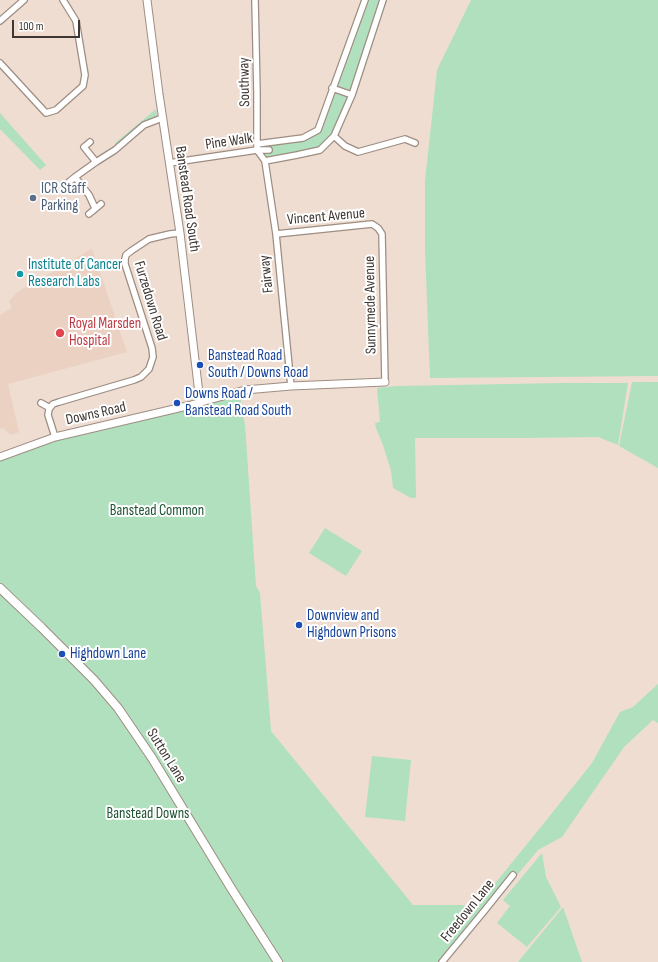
<!DOCTYPE html>
<html>
<head>
<meta charset="utf-8">
<style>
	body { margin:0 }
	#map { position:relative; width:658px; height:962px; overflow:hidden; background:#efddd1; font-family:"Sofia Sans Condensed",sans-serif }
	canvas { display:block }
	.scale { position:absolute; left:12px; top:20px; width:68px; height:18px; box-sizing:border-box; border:2px solid #3e3632; border-top:0; padding-left:5px; font-size:12px; line-height:14px; white-space:nowrap; color:#3e3632; -webkit-text-stroke:3px #fff; paint-order:stroke }
</style>
</head>
<body>
<div id="map">
<canvas width="658" height="962"></canvas>
<div class="scale">100 m</div>
</div>
<script>
const ctx = document.querySelector('canvas').getContext('2d');
ctx.lineJoin = 'round';
function fill(path, color) {
  ctx.fillStyle = color;
  ctx.fill(path, 'evenodd');
}
function shape(rows) {
  const path = new Path2D();
  for (const r of rows) {
    path.moveTo(r[0], r[1]);
    for (let i = 2; i < r.length; i += 2) path.lineTo(r[i], r[i + 1]);
  }
  return path;
}
function stroke(path, color, width, dash) {
  ctx.strokeStyle = color;
  ctx.lineWidth = width;
  ctx.lineCap = dash ? 'butt' : 'round';
  ctx.setLineDash(dash || []);
  ctx.stroke(path);
}
function drawText(font, color, halo, rows, align = 'center') {
  ctx.font = font + ' "Sofia Sans Condensed",sans-serif';
  ctx.lineWidth = 4;
  ctx.setLineDash([]);
  ctx.textBaseline = 'middle';
  ctx.strokeStyle = halo;
  ctx.fillStyle = color;
  for (const [text, x, y, turn = 0] of rows) {
    ctx.save();
    ctx.translate(x, y);
    ctx.rotate((+turn || 0) * Math.PI / 180);
    ctx.textAlign = isNaN(turn) ? turn : align;
    if (halo) ctx.strokeText(text, 0, 0);
    ctx.fillText(text, 0, 0);
    ctx.restore();
  }
}
const built = shape([
	[92,249,127,352,8,384,19,432,11,435,3,428,0,429,0,315,12,308,9,301,19,291]
]);
const green = shape([
	[365,0,383,0,352,95,334,136,320,150,265,161,257,144,303,138,318,130],
	[471,0,658,0,658,376,430,378,425,251,425,181,437,70],
	[156,109,157,117,115,147,115,143],
	[0,113,46,165,40,170,0,129],
	[632,382,658,382,658,468,619,446],
	[563,383,628,383,618,445,598,437,523,438,415,438,416,498,411,498,393,488,391,471,383,445,376,428,375,423,380,422,377,388,397,386],
	[232,393,240,396,245,425,256,586,260,593,271,731,413,905,462,905,475,908,536,833,592,763,620,712,633,707,658,684,658,723,653,720,624,747,562,837,538,850,523,868,486,915,481,915,442,962,0,962,0,460,55,437],
	[325,528,362,551,346,576,309,553],
	[372,756,411,760,405,821,365,817],
	[542,853,546,877,561,907,527,947,497,923,510,906,503,900],
	[563,907,582,962,518,962]
]);
const minor = shape([
	[255,0,257,93,257,150,265,161],
	[0,21,24,0],
	[0,63,46,113,56,110,83,86,85,75,76,21,63,0],
	[332,88,352,95],
	[334,136,345,146,358,152,405,139,415,143],
	[90,142,84,147,96,162],
	[257,144,303,138,318,130,365,0],
	[265,161,276,234,291,386],
	[265,161,297,155,320,150,334,136,352,95,383,0],
	[169,163,257,150,269,150],
	[64,186,75,177],
	[95,208,89,195,75,177,96,162,115,150,137,131,144,125,162,118],
	[89,214,101,204],
	[276,234,372,224,378,228,382,234,385,382],
	[41,403,50,408],
	[55,437,48,415,49,409,53,404,59,402,134,380,141,377,149,369,153,357,152,348,125,264,125,259,126,255,131,251,149,239,170,234,180,233],
	[442,962,485,910,513,875]
]);
const tertiary = shape([
	[147,0,159,94,180,233,200,402],
	[0,457,55,437,187,406,245,390,291,386,385,382]
]);
const secondary = shape([
	[0,588,41,627,94,680,118,708,152,758,231,888,278,962]
]);
const markers = [
	[33,198,4,"#5c6f8a"],
	[20,274,4,"#0f9aa8"],
	[60,333,5,"#e0444e"],
	[200,365,4,"#1a4fb4"],
	[177,403,4,"#1a4fb4"],
	[299,625,4,"#1a4fb4"],
	[62,654,4,"#1a4fb4"]
];
const streetNames = [
	["Southway",245,82,-91],
	["Pine Walk",229,142,-8],
	["Banstead Road South",187,199,82],
	["Vincent Avenue",326,217,-5],
	["Fairway",267,274,-96],
	["Furzedown Road",150,301,73],
	["Sunnymede Avenue",371,305,-91],
	["Downs Road",96,414,-13],
	["Sutton Lane",166,756,58],
	["Freedown Lane",468,911,-51]
];
const serviceNames = [
	["ICR Staff",41,189],
	["Parking",41,206]
];
const cultureNames = [
	["Institute of Cancer",28,265],
	["Research Labs",28,282]
];
const healthNames = [
	["Royal Marsden",69,324],
	["Hospital",69,341]
];
const transitNames = [
	["Banstead Road",208,356],
	["South / Downs Road",208,373],
	["Downs Road /",185,394],
	["Banstead Road South",185,411],
	["Downview and",307,616],
	["Highdown Prisons",307,633],
	["Highdown Lane",70,654]
];
const parkNames = [
	["Banstead Common",157,511],
	["Banstead Downs",148,814]
];
fill(built, '#ead1c1');
fill(green, '#b0e0be');
stroke(minor, '#9e8d82', 8);
stroke(tertiary, '#9e8d82', 9);
stroke(secondary, '#9e8d82', 10);
stroke(minor, '#fff', 5.5);
stroke(tertiary, '#fff', 7);
stroke(secondary, '#fff', 8);
for (const [x, y, r, color] of markers) {
  const dot = new Path2D();
  dot.arc(x, y, r, 0, 2 * Math.PI);
  ctx.fillStyle = color;
  ctx.fill(dot);
  stroke(dot, '#fff', 1.5);
}
drawText('15px', '#3e3632', '#fff', streetNames);
drawText('15px', '#4e5e75', '#fff', serviceNames, 'left');
drawText('15px', '#0d838f', '#fff', cultureNames, 'left');
drawText('15px', '#be3a42', '#fff', healthNames, 'left');
drawText('15px', '#164399', '#fff', transitNames, 'left');
drawText('15px', '#1d5232', '#fff', parkNames);
</script>
</body>
</html>
